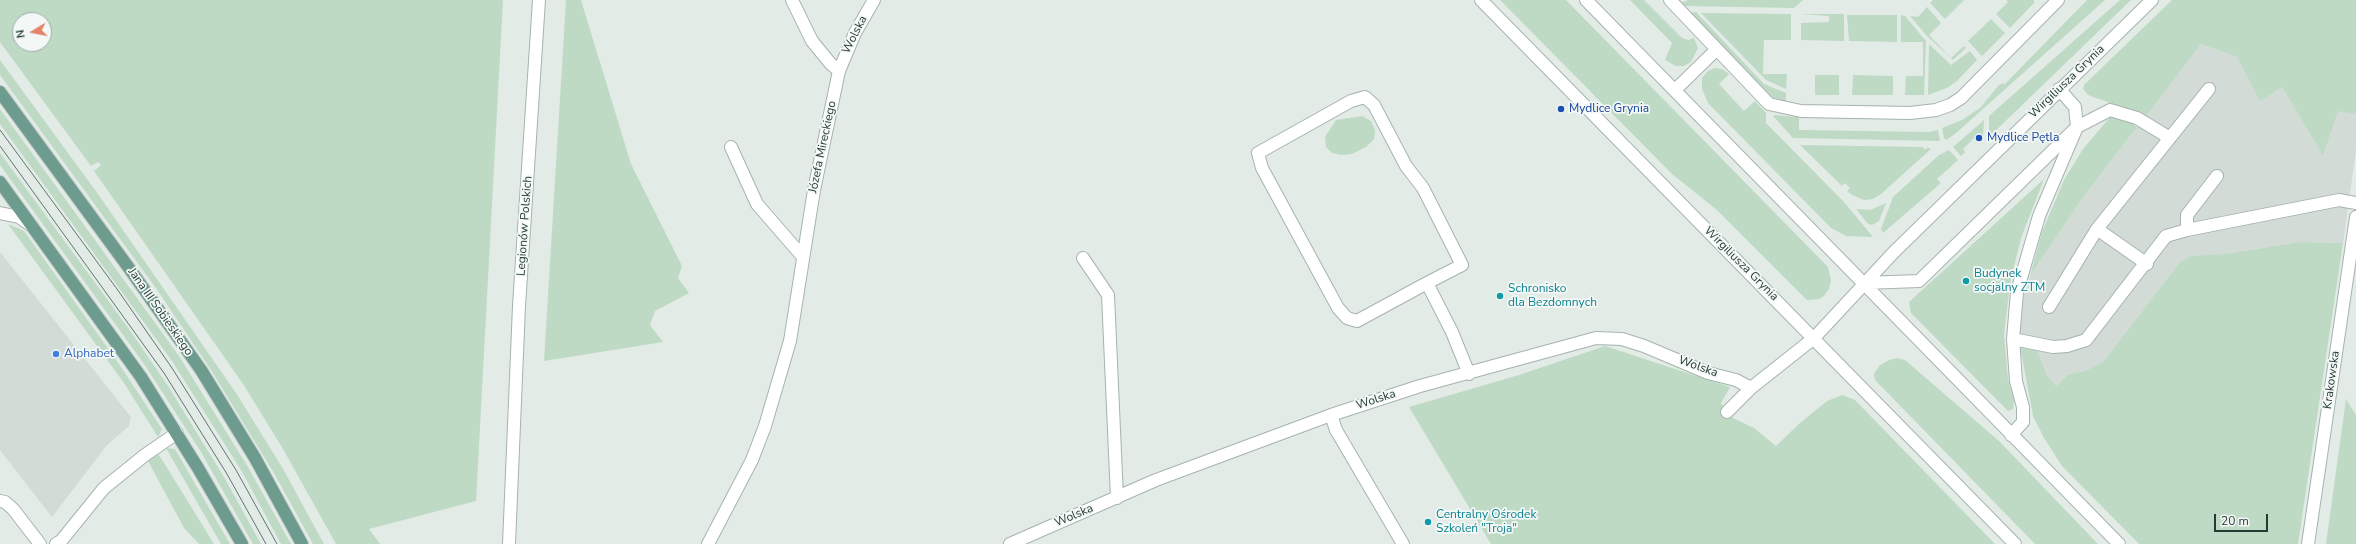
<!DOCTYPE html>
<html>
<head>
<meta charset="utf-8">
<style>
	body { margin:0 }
	#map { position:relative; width:2356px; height:544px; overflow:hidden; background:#e3ebe7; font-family:"Nunito Sans",sans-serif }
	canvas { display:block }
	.north { position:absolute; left:12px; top:12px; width:40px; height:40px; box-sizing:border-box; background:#f3f8f6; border:1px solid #a1aca8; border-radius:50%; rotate:260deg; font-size:11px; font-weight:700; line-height:16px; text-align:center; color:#253b34 }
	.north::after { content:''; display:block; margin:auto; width:14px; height:18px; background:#e3836a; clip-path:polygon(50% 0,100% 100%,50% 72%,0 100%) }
	.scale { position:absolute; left:2214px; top:514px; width:54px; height:18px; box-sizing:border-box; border:2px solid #253b34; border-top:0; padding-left:5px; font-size:12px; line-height:14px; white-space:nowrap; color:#253b34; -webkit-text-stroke:3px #f3f8f6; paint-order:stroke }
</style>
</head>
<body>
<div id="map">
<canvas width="2356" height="544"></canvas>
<div class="north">N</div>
<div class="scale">20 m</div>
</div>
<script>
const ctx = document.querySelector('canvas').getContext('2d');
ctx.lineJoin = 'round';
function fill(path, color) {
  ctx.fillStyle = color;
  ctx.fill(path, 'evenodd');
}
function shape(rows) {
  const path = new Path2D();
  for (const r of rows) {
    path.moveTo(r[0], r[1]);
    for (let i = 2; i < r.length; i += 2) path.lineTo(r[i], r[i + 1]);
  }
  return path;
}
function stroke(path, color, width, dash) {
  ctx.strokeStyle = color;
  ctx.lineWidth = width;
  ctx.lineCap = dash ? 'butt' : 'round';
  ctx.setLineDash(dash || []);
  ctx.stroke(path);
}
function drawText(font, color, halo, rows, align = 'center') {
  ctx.font = font + ' "Nunito Sans",sans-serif';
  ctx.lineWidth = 3.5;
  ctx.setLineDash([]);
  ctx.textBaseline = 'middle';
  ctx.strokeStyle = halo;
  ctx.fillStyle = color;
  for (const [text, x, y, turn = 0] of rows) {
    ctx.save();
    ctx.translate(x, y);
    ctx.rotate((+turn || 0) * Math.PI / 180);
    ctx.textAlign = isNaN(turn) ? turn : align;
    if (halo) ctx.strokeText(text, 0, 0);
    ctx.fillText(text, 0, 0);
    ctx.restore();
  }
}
const built = shape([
	[2201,44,2237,57,2260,100,2282,87,2323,156,2338,110,2356,114,2356,150,2343,243,2300,242,2225,254,2190,256,2180,262,2103,362,2085,371,2069,374,2056,386,2047,375,2037,351,2020,346,2020,318,2023,297,2030,276,2083,197],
	[0,252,131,417,129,426,107,445,52,517,0,450]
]);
const green = shape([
	[0,0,503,0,476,501,369,529,380,544,336,544,283,449,243,384,94,171,101,165,98,162,91,166,0,42],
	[20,20,44,20,44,44,20,44],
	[566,0,581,0,631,164,682,266,678,278,689,293,655,311,650,325,663,342,544,361],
	[1500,0,1566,0,1828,267,1831,280,1829,289,1824,296,1819,299,1807,300,1717,210,1672,174],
	[1630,0,1644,0,1682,38,1688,40,1694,38,1698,48,1691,62,1684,66,1676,66,1665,60,1672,43],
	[1688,0,1803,0,1794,8,1684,6,1681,3],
	[1933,0,1964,0,1945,19,1930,3],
	[2006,0,2034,0,2034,3,2010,28,1996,14,2008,2],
	[2087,0,2105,0,1955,134,1946,140,1944,138,1942,128,1962,120,1980,108,1999,85,2003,83,2004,85],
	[2120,0,2131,0,1989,137,1989,116],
	[2172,0,2356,0,2356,114,2338,111,2323,156,2282,87,2260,101,2237,57,2201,44,2146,116,2088,95,2083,89,2084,85],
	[1927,7,1941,23,1929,35,1951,58,1964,46,1966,48,1953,60,1927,36,1910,16,1918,17],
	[1696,12,1764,84,1786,93,1786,101,1771,97,1766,93,1689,13],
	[1701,13,1791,14,1791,40,1764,40,1763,74,1787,74,1786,89,1766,80],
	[1800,14,1844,14,1844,41,1801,40,1801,23,1829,22,1829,16],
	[1847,15,1897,15,1897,42,1849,41],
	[1901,15,1905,16,1926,41,1924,95,1905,95,1906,76,1923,76,1923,42,1901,42],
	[1991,19,2005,33,1982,56,1968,41],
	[1929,44,1951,65,1970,51,1977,60,1957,81,1947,88,1928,95],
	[0,60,98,194,236,393,282,467,324,544,313,544,274,473,211,370,158,291,0,75],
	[1715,68,1722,69,1729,74,1719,84,1744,111,1755,101,1766,113,1766,123,1844,202,1873,237,1846,236,1831,228,1708,103,1702,89,1702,78,1708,71],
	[1815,75,1839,75,1839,95,1815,95],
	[1853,75,1893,76,1893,95,1852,95],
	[0,109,179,356,248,467,291,544,281,544,241,470,172,361,0,124],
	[1774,115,1799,117,1799,130,1929,132,1938,130,1940,141,1793,138,1773,116],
	[1362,116,1371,121,1375,130,1374,139,1366,147,1352,154,1341,155,1332,153,1326,147,1325,137,1336,120],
	[2111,116,2128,120,2137,127,2083,197,2030,276,2042,232,2064,180,2083,149],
	[1984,120,1983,135,1977,141,1974,138,1963,149,1965,152,1961,156,1953,147],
	[1800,145,1923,147,1924,149,1927,149,1927,147,1931,149,1881,194,1873,199,1864,200,1852,195,1847,191,1850,188,1845,183,1842,186],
	[1949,150,1958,160,1937,179,1941,183,1883,233,1881,229,1893,197,1939,155],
	[0,153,129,329,168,386,224,477,261,544,253,544,201,452,144,364,0,165],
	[2044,179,2021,238,2010,283,2004,335,2008,379,2014,400,2013,409,2008,411,1911,313,1909,302],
	[1886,203,1879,221,1872,225,1868,224,1856,209,1870,210],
	[8,224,24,231,117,361,162,429,158,437,124,383],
	[2300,242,2343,243,2298,544,2139,544,2062,466,2044,438,2033,416,2020,346,2037,351,2047,375,2056,386,2069,374,2085,371,2103,362,2180,262,2190,256,2225,254],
	[1605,346,1730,387,1721,403,1733,418,1754,428,1776,446,1800,423,1827,401,1842,395,1855,400,1995,544,1491,544,1409,407,1519,375],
	[1898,358,1905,360,1999,441,2098,544,2035,544,1875,380,1874,374,1879,366,1889,360],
	[2346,399,2356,415,2356,544,2326,544],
	[166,448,175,449,230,544,221,544],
	[158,454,161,458,214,544,199,544,184,528,148,461]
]);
const minor = shape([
	[792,0,812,41,830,63,839,71],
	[1481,0,2015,544],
	[1586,0,2119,544],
	[1670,0,1769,104,1801,111,1910,113,1936,110,1950,105,1961,98,2058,0],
	[1675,90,1716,50],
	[731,147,757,204,803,257],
	[0,213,19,217,32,226],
	[2097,229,2147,264],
	[2187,230,2339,200,2356,203],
	[1083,258,1108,295,1117,498],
	[1427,283,1462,265,1423,188,1406,166,1374,105,1365,97,1351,101,1258,153,1262,168,1338,308,1347,318,1357,321,1427,283,1452,332,1469,374],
	[1864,283,1919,281,2077,127,2110,110,2137,118,2170,138],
	[2049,307,2097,229,2209,89],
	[2013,339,2053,347,2067,346,2086,340,2166,236,2187,230,2187,215,2217,176],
	[1727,412,1751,388,1814,338,1894,252,2152,0],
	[1331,415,1336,430,1403,544],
	[2011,435,2023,422,2023,407,2016,381,2013,339,2017,292,2039,216,2077,127,2075,107,2059,89],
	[0,501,5,502,13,509,40,544],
	[56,544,61,541,104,488,145,455,177,433],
	[509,544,519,306,539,0],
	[708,544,752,460,765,426,790,341,814,190,839,71,855,33,874,0],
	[1010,544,1156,480,1331,415,1420,386,1596,338,1622,339,1644,346,1708,373,1736,380,1751,388],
	[2308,544,2356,217]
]);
const major = shape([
	[0,92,129,268,201,370,255,458,302,544],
	[0,182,141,377,198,468,242,544]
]);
const tram = shape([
	[0,130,117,289,172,368,236,470,277,544],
	[0,146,164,373,227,474,266,544]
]);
const markers = [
	[1561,109,4,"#1a4fb4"],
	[1979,138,4,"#1a4fb4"],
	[1966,281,4,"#0f9aa8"],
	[1500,296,4,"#0f9aa8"],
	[56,354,4,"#3f7fe0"],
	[1428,522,4,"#0f9aa8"]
];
const streetNames = [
	["Wolska",855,35,-63],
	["Wirgiliusza Grynia",2067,82,-44],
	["Józefa Mireckiego",823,147,-78],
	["Legionów Polskich",525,226,-86],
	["Wirgiliusza Grynia",1741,264,45],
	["Jana III Sobieskiego",160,312,55],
	["Wolska",1698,367,20],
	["Krakowska",2332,380,-82],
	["Wolska",1376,400,-18],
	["Wolska",1074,516,-23]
];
const transitNames = [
	["Mydlice Grynia",1569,109],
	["Mydlice Pętla",1987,138]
];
const cultureNames = [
	["Budynek",1974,274],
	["socjalny ZTM",1974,288],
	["Schronisko",1508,289],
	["dla Bezdomnych",1508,303],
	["Centralny Ośrodek",1436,515],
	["Szkoleń \"Troja\"",1436,529]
];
const shopNames = [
	["Alphabet",64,354]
];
fill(built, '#d2dbd6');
fill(green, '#bedac5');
stroke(minor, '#a6b3ae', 14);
stroke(major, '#c2c8c6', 14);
stroke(minor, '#fff', 12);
stroke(major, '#6d9c8e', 12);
stroke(tram, '#5f766f', 1);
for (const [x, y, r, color] of markers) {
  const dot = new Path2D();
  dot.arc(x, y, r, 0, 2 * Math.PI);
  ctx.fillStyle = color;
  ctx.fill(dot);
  stroke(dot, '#f3f8f6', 1.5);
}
drawText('12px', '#253b34', '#f3f8f6', streetNames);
drawText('12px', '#164399', '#f3f8f6', transitNames, 'left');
drawText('12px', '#0d838f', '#f3f8f6', cultureNames, 'left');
drawText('12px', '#366cbe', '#f3f8f6', shopNames, 'left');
</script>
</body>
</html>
